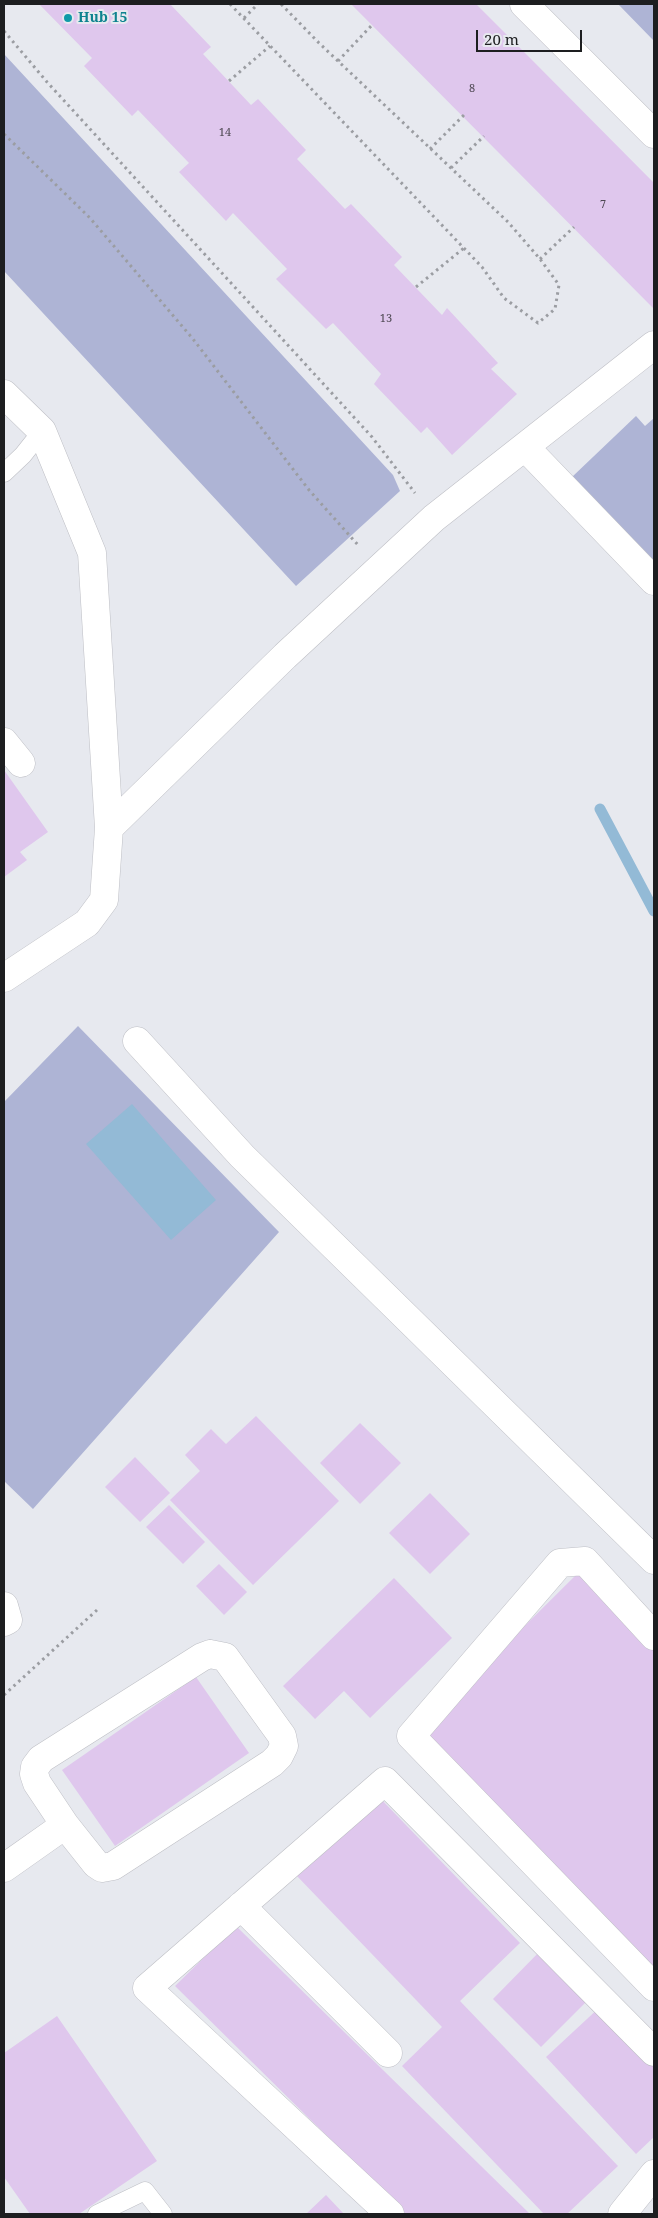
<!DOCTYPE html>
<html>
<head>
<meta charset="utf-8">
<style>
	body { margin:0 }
	#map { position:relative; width:658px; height:2218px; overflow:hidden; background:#e7e9ef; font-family:"Noto Serif",serif }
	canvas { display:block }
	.frame { position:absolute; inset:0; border:5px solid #1d1e20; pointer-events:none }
	.scale { position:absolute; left:476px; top:30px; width:106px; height:22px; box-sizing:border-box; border:2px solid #1d1e20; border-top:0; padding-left:6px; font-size:15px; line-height:18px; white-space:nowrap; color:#1d1e20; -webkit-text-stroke:4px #e7e9ef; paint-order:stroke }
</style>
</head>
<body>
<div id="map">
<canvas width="658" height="2218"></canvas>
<div class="frame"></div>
<div class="scale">20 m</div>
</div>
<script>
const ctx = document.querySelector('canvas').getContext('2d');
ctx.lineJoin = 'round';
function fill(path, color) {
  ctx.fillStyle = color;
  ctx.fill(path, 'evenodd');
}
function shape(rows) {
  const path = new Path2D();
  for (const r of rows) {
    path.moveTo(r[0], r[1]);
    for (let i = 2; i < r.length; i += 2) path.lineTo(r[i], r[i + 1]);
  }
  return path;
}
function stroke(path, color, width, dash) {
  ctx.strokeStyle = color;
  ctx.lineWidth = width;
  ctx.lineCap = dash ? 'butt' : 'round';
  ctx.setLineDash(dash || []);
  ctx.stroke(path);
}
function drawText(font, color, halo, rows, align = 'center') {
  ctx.font = font + ' "Noto Serif",serif';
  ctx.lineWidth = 4;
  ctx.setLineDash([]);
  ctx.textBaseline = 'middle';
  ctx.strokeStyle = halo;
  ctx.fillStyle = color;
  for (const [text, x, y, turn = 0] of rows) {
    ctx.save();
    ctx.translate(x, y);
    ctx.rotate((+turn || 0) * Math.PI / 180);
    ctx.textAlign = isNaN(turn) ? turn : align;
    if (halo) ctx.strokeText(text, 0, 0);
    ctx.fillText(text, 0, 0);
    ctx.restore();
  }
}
const green = shape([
	[618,4,654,4,654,41],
	[4,54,393,475,400,491,296,586,4,271],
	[636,416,645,426,654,418,654,562,572,477],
	[78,1026,279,1232,33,1509,4,1481,4,1102]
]);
const water = shape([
	[132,1104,216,1200,171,1240,86,1144]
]);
const stream = shape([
	[600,809,654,911]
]);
const building = shape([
	[39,4,170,4,211,47,203,54,251,105,258,99,306,150,297,159,345,209,351,204,402,257,394,265,442,315,447,308,498,363,491,369,517,394,452,455,427,427,421,433,374,384,381,374,333,323,326,329,276,279,287,269,233,213,226,221,179,172,189,163,138,110,132,116,84,66,92,58],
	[351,4,476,4,534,62,654,183,654,309],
	[4,770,48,832,20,852,27,860,4,877],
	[256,1416,339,1501,253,1585,170,1500,200,1471,185,1455,211,1429,226,1444],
	[360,1423,401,1463,360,1504,320,1463],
	[135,1457,170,1493,140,1522,105,1487],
	[430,1493,470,1534,430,1574,389,1533],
	[169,1505,205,1542,183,1564,146,1527],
	[219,1564,247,1592,224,1615,196,1586],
	[581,1570,654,1651,654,1973,421,1729],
	[394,1578,452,1638,370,1718,344,1691,315,1719,283,1686],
	[196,1677,249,1753,115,1846,62,1770],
	[378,1796,520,1943,460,2001,618,2166,567,2214,544,2214,402,2066,442,2027,296,1875],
	[236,1926,530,2214,406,2214,175,1986],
	[544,1947,593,1995,541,2047,493,1999],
	[601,2006,654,2063,654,2137,636,2154,546,2057],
	[57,2016,157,2161,79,2214,30,2214,4,2177,4,2053],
	[326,2195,344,2214,306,2214]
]);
const path = shape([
	[230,4,482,267,504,298,538,323,555,309,559,285,540,259,508,222,319,43,281,4],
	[244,18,258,4],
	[4,31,47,82,372,437,415,493],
	[338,61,372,25],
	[229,81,270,46],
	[4,134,90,218,193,339,309,490,358,545],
	[430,149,464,115],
	[451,168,484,136],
	[540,259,574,227],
	[416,287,464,248],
	[4,1695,97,1610]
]);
const lane = shape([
	[4,473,23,455,42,431],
	[97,2214,145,2191,163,2214]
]);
const street = shape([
	[524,4,654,134],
	[4,394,42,431,92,553,109,828,104,900,87,923,4,978],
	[525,447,654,581],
	[4,742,21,763],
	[109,828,285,656,434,518,654,345],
	[137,1041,242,1156,654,1560],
	[4,1606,8,1620,4,1622],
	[654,1636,585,1561,560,1563,411,1736,654,1987],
	[210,1654,225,1657,282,1736,284,1746,279,1756,272,1763,113,1866,102,1868,96,1864,65,1825,37,1783,34,1774,35,1767,41,1759,202,1657,210,1654],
	[4,1868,65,1825],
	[241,1906,388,2053],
	[390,2214,147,1988,385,1781,654,2052],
	[622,2214,654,2174]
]);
const markers = [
	[68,18,5,"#0f9aa8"]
];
const numberNames = [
	["8",472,89],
	["14",225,133],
	["7",603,205],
	["13",386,319]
];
const cultureNames = [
	["Hub 15",78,18]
];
fill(green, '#aeb4d5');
fill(water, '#93bad6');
stroke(stream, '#93bad6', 11);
fill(building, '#dfc7ed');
stroke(lane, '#bebfc5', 19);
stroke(street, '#bebfc5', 29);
stroke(path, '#9b9da2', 3, [2.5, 4]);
stroke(lane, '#fff', 18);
stroke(street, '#fff', 28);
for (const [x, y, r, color] of markers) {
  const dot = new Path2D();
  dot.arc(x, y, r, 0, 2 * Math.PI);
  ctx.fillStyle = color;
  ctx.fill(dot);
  stroke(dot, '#e7e9ef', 2);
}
drawText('11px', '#4e4853', null, numberNames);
drawText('bold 14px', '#0d838f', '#e7e9ef', cultureNames, 'left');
</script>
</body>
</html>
